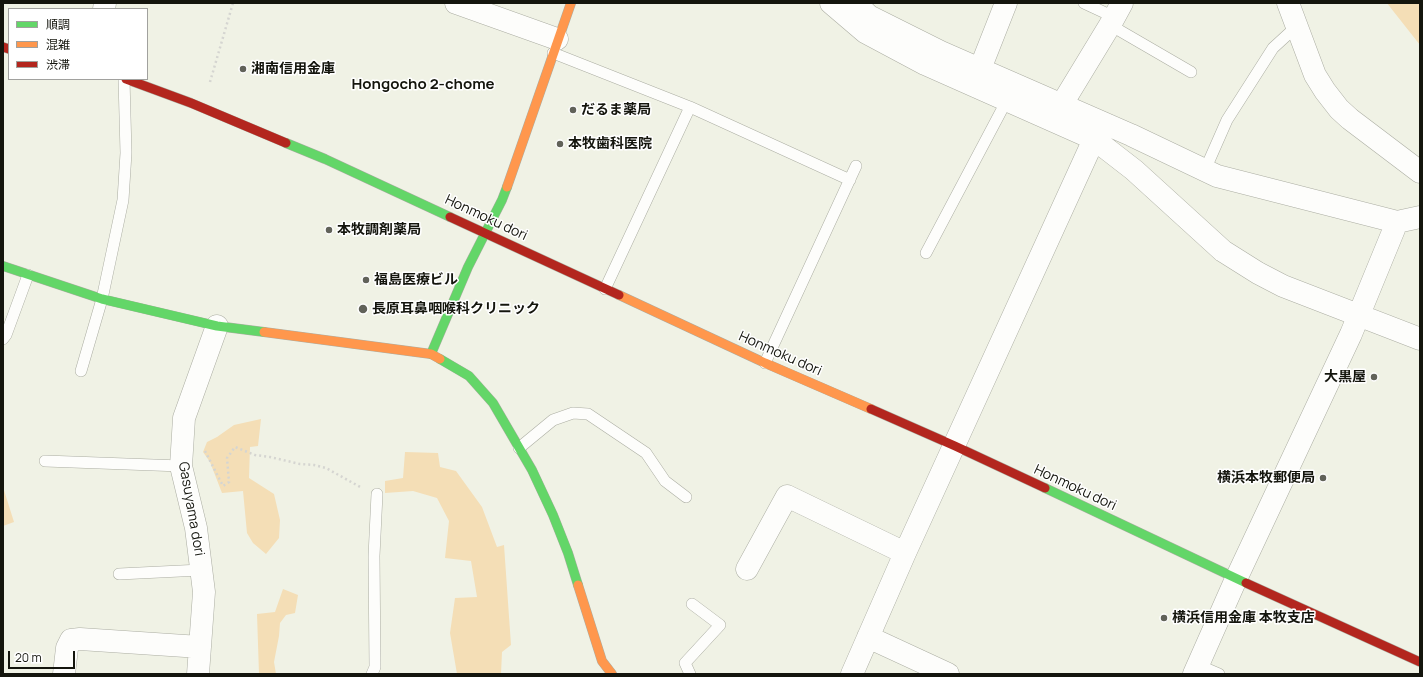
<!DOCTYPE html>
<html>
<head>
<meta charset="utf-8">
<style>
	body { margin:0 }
	#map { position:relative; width:1423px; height:677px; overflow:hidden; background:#f0f2e5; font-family:Manrope,"Noto Sans JP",sans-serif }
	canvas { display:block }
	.frame { position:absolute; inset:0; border:4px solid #14150d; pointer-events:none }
	.legend { position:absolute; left:8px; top:8px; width:140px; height:72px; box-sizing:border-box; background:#fff; border:1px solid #a1a19e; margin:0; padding:5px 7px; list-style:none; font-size:12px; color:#14150d }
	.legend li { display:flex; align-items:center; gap:8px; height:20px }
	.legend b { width:20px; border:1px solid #a1a19e }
	.scale { position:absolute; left:8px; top:651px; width:67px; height:18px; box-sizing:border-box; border:2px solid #14150d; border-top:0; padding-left:5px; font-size:12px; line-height:14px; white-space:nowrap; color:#14150d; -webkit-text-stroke:3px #fff; paint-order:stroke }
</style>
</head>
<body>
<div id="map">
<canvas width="1423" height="677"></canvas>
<div class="frame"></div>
<ul class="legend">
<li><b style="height:5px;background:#63d668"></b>順調</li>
<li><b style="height:5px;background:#ff974d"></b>混雑</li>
<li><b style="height:5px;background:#b3261e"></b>渋滞</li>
</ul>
<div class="scale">20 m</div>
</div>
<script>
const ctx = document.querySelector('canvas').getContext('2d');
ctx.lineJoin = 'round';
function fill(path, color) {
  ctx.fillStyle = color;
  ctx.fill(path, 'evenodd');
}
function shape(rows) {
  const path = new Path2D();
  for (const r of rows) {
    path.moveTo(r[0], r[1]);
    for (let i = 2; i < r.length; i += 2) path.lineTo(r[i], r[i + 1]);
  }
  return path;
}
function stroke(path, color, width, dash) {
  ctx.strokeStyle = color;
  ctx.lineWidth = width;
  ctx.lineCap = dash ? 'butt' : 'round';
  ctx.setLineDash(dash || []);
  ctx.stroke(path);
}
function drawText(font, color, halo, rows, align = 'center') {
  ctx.font = font + ' Manrope,"Noto Sans JP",sans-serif';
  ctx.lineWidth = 3;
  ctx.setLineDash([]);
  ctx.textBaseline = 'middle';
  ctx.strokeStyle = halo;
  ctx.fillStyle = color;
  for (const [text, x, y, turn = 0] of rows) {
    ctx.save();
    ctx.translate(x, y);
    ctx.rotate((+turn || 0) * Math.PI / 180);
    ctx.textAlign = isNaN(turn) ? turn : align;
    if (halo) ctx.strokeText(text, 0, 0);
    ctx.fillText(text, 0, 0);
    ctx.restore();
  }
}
const green = shape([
	[1387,3,1420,3,1420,45,1390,7],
	[261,419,258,446,250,447,249,478,274,494,280,520,279,538,266,554,253,543,247,533,243,491,222,493,210,462,203,452,207,442,217,437,234,425],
	[405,452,438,453,440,467,456,471,482,507,497,547,504,545,511,645,502,652,501,674,457,674,450,633,455,598,477,597,471,561,445,558,449,521,437,498,413,491,385,493,385,481,403,478],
	[3,487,14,522,3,526],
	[283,589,298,595,295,613,286,615,280,623,279,636,274,662,276,674,259,674,257,614,275,612]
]);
const path = shape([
	[210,82,233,3],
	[205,451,223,486,229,482,227,458,235,447,255,455,270,457,300,464,314,465,326,468,362,488]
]);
const lane = shape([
	[1084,3,1114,17],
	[1110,25,1191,72],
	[553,53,690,107,850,180],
	[1205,170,1227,120,1273,48,1297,26],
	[926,253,1007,100],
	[605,289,690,107],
	[3,339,6,335,28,275],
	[765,363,856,166],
	[81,371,102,299,123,200,126,153,124,79],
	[519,448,553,420,573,413,588,414,646,453,665,481,686,497],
	[45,461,181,466],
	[119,574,201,570],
	[1198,665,1219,674],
	[372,674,375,667,374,556,377,494],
	[690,674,685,663,720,625,692,604]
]);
const street = shape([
	[456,3,557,39],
	[831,3,865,32,925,64,1094,139,1134,170,1223,251,1258,273,1283,286,1420,339],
	[855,3,869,16,941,52,1131,135,1217,176,1397,222,1420,217],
	[1288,3,1315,75,1325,91,1339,109,1350,119,1420,172],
	[104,9,105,3],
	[980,69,1006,3],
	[1062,104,1110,25,1122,3],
	[747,569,787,496,905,553],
	[868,637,948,674],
	[64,674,67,648,71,640,80,639,200,647],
	[198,674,204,592,196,528,181,466,184,418,217,326],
	[852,674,905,553,1100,126],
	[1194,674,1236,579,1351,334,1397,222]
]);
const fast = shape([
	[286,143,325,159,450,217],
	[3,266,102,299,217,326,264,332],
	[431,354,468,267,502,200,507,187],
	[440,359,469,376,493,403,532,470,553,515,568,553,578,585],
	[1045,488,1246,583]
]);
const slow = shape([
	[507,187,571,3],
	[619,295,765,363,871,409],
	[264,332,431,354,440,359],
	[578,585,602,661,612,674]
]);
const jam = shape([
	[3,47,9,49],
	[126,79,191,103,286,143],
	[450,217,619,295],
	[871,409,955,446,1045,488],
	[1246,583,1420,662]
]);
const markers = [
	[243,69,4,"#616259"],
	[573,110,4,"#616259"],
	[560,144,4,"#616259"],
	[329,230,4,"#616259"],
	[366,280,4,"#616259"],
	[363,309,5,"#616259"],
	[1374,377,4,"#616259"],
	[1323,478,4,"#616259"],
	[1164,618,4,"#616259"]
];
const poiNames = [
	["湘南信用金庫",251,69],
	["だるま薬局",581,110],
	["本牧歯科医院",568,144],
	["本牧調剤薬局",337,230],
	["福島医療ビル",374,280],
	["長原耳鼻咽喉科クリニック",372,309],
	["大黒屋",1366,377,"right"],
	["横浜本牧郵便局",1315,478,"right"],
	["横浜信用金庫 本牧支店",1172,618]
];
const streetNames = [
	["Honmoku dori",486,218,25],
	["Honmoku dori",780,354,24],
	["Honmoku dori",1075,488,25],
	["Gasuyama dori",191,509,80]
];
const neighbourhoodNames = [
	["Hongocho 2-chome",423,85]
];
fill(green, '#f4deb6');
stroke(lane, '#abada2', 12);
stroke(street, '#abada2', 23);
stroke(fast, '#abada2', 10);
stroke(slow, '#abada2', 10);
stroke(jam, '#abada2', 10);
stroke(path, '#d5d5d1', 2.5, [2, 3]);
stroke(lane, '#fdfdfb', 11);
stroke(street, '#fdfdfb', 22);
stroke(fast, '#63d668', 9);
stroke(slow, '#ff974d', 9);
stroke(jam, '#b3261e', 9);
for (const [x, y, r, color] of markers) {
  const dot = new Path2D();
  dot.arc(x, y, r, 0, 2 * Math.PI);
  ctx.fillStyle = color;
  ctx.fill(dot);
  stroke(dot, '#fff', 1.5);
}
drawText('bold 14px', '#14150d', '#fff', poiNames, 'left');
drawText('14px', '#14150d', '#fff', streetNames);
drawText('bold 15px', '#14150d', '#fff', neighbourhoodNames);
</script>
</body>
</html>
